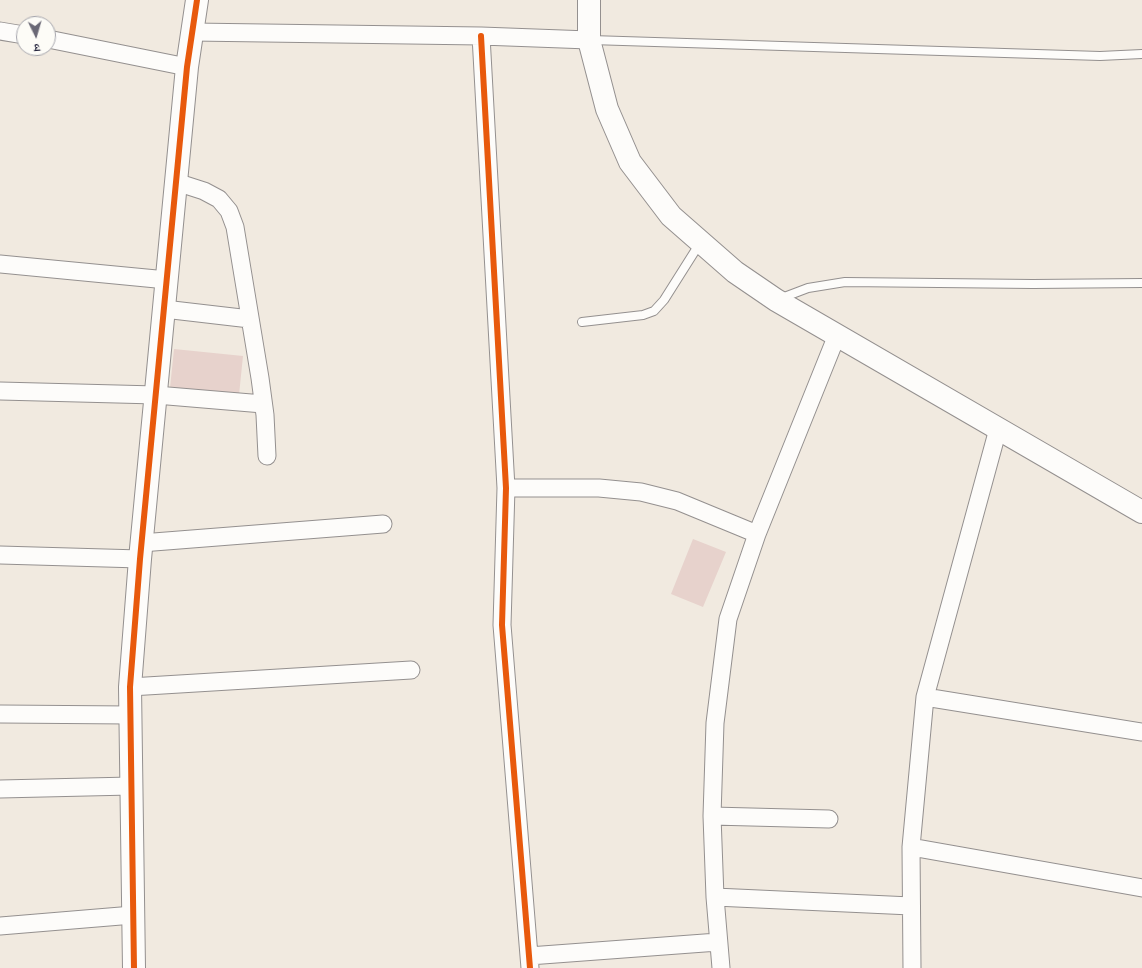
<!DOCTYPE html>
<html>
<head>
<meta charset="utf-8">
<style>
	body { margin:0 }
	#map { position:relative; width:1142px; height:968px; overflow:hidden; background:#f1eae0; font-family:"IM FELL Great Primer","Noto Serif Devanagari",serif }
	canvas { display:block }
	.north { position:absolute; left:16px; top:16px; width:40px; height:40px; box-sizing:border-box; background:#fdfcf7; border:1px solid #a5a5ac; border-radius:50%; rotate:175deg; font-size:11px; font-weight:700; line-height:16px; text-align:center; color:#22223b }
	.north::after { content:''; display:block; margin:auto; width:14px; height:18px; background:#6a6875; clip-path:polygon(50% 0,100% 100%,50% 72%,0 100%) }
</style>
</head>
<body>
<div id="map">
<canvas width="1142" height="968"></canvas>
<div class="north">उ</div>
</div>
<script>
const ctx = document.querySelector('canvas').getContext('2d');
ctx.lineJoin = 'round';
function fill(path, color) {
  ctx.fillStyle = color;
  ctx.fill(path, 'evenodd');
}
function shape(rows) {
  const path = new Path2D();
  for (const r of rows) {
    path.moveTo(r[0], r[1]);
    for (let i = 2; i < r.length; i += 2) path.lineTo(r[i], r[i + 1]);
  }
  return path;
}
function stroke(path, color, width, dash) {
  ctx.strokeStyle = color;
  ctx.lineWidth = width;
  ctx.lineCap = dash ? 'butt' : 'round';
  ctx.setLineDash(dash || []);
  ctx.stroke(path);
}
const building = shape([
	[174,349,243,356,239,395,170,388],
	[693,539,726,552,703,607,671,594]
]);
const lane = shape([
	[591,40,1100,56,1142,54],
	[779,299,808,288,845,282,1033,284,1142,283],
	[582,322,643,315,654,311,664,300,700,243]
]);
const street = shape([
	[0,31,24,35],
	[192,32,481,36,589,40],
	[481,36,506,488,502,625,530,968],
	[48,39,187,67],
	[176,182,204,191,219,199,229,211,235,227,260,378,265,415,267,456],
	[0,264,167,280],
	[164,309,250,319],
	[0,391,156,395,263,404],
	[506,488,599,488,641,492,677,501,757,534],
	[141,543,383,524],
	[0,555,140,559],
	[130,687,411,670],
	[925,697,1142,732],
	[0,714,130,715],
	[0,789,131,786],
	[712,816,829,819],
	[911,847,1142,888],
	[715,897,911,906],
	[0,926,133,915],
	[529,956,718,942],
	[721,968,715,897,712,816,715,723,728,619,757,534,837,335],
	[912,968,911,847,925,697,998,429]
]);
const secondary = shape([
	[589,0,589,40,607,109,630,162,671,216,735,272,776,300,1142,512],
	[134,968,130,687,140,559,187,67,197,0]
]);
const cycleway = shape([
	[481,36,506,488,502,625,530,968],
	[134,968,130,687,140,559,187,67,197,0]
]);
fill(building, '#e7d2cc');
stroke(lane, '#94908f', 10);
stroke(street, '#94908f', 19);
stroke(secondary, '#94908f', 24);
stroke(lane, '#fdfcfa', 8);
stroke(street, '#fdfcfa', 17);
stroke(secondary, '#fdfcfa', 22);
stroke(cycleway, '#e8590c', 6);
</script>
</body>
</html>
